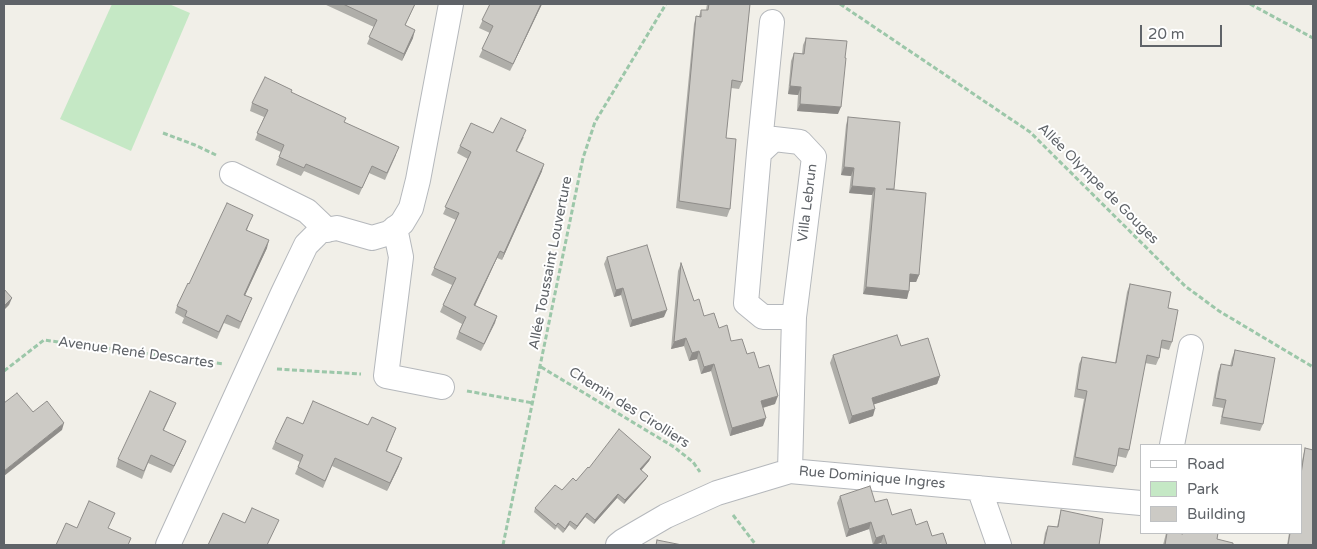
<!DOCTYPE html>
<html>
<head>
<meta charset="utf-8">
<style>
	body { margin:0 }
	#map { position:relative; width:1317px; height:549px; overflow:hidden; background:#f1efe8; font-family:"Varela Round",sans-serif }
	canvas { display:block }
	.frame { position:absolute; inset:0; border:5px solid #5f6368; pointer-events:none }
	.legend { position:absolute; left:1140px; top:444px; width:162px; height:90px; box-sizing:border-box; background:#fff; border:1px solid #bfc1c3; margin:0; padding:6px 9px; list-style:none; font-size:15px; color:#5f6368 }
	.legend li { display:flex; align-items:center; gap:10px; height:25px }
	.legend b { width:25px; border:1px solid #bfc1c3 }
	.scale { position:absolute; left:1140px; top:25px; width:82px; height:22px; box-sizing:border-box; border:2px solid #5f6368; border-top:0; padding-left:6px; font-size:15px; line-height:18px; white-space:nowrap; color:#5f6368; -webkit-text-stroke:4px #fff; paint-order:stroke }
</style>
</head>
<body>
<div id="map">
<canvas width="1317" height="549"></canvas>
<div class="frame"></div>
<ul class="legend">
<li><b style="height:6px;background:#fff"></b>Road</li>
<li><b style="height:14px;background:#c5e8c5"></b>Park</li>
<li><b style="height:14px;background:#cccac5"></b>Building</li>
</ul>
<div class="scale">20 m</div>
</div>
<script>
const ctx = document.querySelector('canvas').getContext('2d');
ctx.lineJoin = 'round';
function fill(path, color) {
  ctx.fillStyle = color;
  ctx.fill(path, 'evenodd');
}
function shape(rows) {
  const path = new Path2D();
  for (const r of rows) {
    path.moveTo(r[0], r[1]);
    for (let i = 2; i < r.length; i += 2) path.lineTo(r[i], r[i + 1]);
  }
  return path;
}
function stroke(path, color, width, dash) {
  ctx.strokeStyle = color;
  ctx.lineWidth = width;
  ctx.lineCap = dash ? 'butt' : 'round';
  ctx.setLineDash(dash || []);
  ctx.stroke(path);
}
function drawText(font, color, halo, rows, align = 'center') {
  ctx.font = font + ' "Varela Round",sans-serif';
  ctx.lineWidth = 4;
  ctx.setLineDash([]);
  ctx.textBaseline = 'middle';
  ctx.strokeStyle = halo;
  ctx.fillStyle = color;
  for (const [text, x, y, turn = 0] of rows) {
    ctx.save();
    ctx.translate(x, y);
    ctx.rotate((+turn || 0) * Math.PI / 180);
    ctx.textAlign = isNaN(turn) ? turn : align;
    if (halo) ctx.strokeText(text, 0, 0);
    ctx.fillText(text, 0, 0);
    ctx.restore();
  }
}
const green = shape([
	[112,4,169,4,190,13,131,151,60,119]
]);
const path = shape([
	[840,4,1030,132,1185,286,1219,311,1313,367],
	[1250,4,1313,38],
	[163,133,195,145,216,155],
	[541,367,674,447,693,462,700,472],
	[277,369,361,374],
	[4,371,44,340,224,364],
	[467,391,533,403],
	[733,515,756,545],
	[503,545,583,158,595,122,666,4]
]);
const minor = shape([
	[759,153,772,22],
	[232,174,307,211,327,230],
	[395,228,401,257,386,376,442,387],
	[1172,445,1191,347],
	[790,471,794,317,814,157,800,142,774,139,759,153,746,303,763,317,794,317],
	[979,488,999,545],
	[168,545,283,293,306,245,320,231,337,228,372,238,389,233,402,223,411,208,418,180,451,4],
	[618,545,623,541,666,516,717,493,790,471,1141,503]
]);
const wall = shape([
	[324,4,415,4,405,26,413,38,402,61,367,44,374,27],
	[490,4,542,4,510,71,479,57,490,33,479,28],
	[707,4,750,4,742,82,739,89,731,88,726,138,730,209,727,217,676,208,694,24,696,16,699,16,701,10,706,10],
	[806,38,838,114,797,111,798,95,788,94,791,61,794,53,802,54,803,45],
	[291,92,344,122,396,155,385,180,369,173,359,195,304,171,301,176,276,165,281,152,255,140,264,117,250,111,252,103],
	[848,117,894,189,919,275,916,282,910,282,907,299,863,294,872,195,849,193,851,176,841,175,846,125],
	[524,137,517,151,542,171,502,260,497,258,475,306,497,316,481,351,456,339,462,324,440,312,452,285,431,275,456,220,443,214,468,159,457,153,460,146],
	[250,222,247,230,267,248,245,295,249,305,239,329,224,323,217,339,182,323,184,318,175,313,177,306,189,284],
	[607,257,664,317,630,327,621,295,614,297,604,264],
	[681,263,694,301,704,316,719,328,731,341,747,354,759,368,775,404,763,408,763,426,730,436,711,371,701,374,697,359,689,361,684,346,671,349,678,271],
	[1130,284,1168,308,1172,342,1169,350,1161,348,1159,358,1156,365,1145,363,1129,450,1126,458,1117,456,1116,466,1113,473,1072,465,1084,399,1074,397,1079,364,1082,357,1115,363,1127,292],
	[901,346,940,376,937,384,874,404,873,416,849,424,830,363,833,355],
	[1235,350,1263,424,1260,431,1220,424,1223,408,1212,406,1218,372,1221,364,1230,366,1232,358],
	[176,403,164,430,183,448,171,473,148,463,142,479,116,467,118,459],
	[303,424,368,425,396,428,387,451,399,466,387,491,332,466,323,488,295,474,300,462,272,449,275,442],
	[1305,448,1313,545,1287,545,1289,533,1301,533,1301,466,1303,456],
	[651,457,649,461,641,470,646,479,624,504,617,498,594,524,585,517,575,530,569,525,563,533,557,527,555,530,534,512,535,508,576,481,589,468],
	[840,496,875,502,892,515,916,525,932,536,947,545,882,545,881,543,873,545,869,529,846,537,837,503],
	[1061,510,1099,545,1043,545,1045,533,1048,526,1057,527,1059,518],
	[1166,533,1182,534,1182,533,1218,533,1217,539,1233,545,1163,545]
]);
const shadedWall = shape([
	[541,4,542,4,510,71,513,64],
	[415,30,413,38,402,61,404,54],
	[790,86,801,87,798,95,788,94],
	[800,104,841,107,838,114,797,111],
	[544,164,542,171,502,260,504,253],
	[844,167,854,168,851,176,841,175],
	[852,186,875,188,872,195,849,193],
	[269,240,267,248,242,302,244,295],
	[500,251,497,258,472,312,474,305],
	[910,274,919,275,916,282,908,282],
	[866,287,909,291,907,299,863,294],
	[623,288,621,295,614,297,616,290],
	[12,298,9,305,4,310,4,306],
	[667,310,664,317,630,327,632,320],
	[497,316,495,323,481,351,484,344],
	[686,338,684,346,671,349,674,342],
	[699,351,697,359,689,361,692,353],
	[714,364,711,371,701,374,704,367],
	[940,376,937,384,869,406,872,398],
	[778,396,775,404,758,409,761,401],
	[875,409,873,416,849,424,852,416],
	[766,418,763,426,730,436,732,428],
	[64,423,62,430,4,476,4,471],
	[186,441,183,448,171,473,174,466],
	[651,457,649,461,639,473,640,469],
	[402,458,399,466,387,491,390,483],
	[648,476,646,479,624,504,625,500],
	[618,494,617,498,594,524,595,520],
	[587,513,585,517,575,530,577,526],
	[570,521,569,525,563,533,565,529],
	[871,522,869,529,846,537,849,529],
	[884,535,881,543,873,545,876,538]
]);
const building = shape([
	[343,4,415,4,405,25,415,30,404,54,369,37,377,20,343,4],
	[490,4,541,4,513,64,482,49,493,26,482,20,490,4],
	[709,4,750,4,742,82,732,80,726,138,736,139,730,209,679,201,696,16,701,17,701,10,708,10,709,4],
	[806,38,847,41,845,58,846,58,841,107,800,104,801,87,790,86,794,53,804,54,806,38],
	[265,77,292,90,291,92,346,118,344,122,399,147,387,173,372,166,362,188,306,164,304,168,279,157,284,145,257,133,268,110,252,103,265,77],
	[848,117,900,122,894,189,886,189,926,193,919,275,910,274,909,291,866,287,875,188,852,186,854,168,844,167,848,117],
	[501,118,526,130,516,151,544,164,504,253,500,251,474,305,497,316,484,344,459,332,466,317,443,305,456,278,434,268,459,213,445,207,471,152,460,146,471,123,493,133,501,118],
	[227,203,253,215,246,230,269,240,244,295,252,298,241,322,227,315,219,332,185,316,187,311,177,306,188,283,189,284,227,203],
	[647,245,667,310,632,320,623,288,616,290,607,257,647,245],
	[681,263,694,301,699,299,704,316,714,313,719,328,727,325,731,341,742,339,747,354,754,352,759,368,769,365,778,396,761,401,766,418,732,428,714,364,704,367,699,351,692,353,686,338,674,342,681,263],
	[1130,284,1171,292,1168,308,1178,310,1172,342,1162,340,1159,358,1147,355,1129,450,1119,448,1116,466,1075,457,1087,391,1077,389,1082,357,1116,363,1130,284],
	[4,289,12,298,4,306,4,289],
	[897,335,901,346,928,338,940,376,872,398,875,409,852,416,833,355,897,335],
	[1235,350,1275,358,1263,424,1222,417,1226,400,1215,398,1221,364,1232,366,1235,350],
	[150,391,176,403,163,430,186,441,174,466,151,455,144,471,118,459,150,391],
	[17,393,33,412,47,401,64,423,4,471,4,403,17,393],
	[313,401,368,425,372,417,396,428,386,451,402,458,390,483,335,458,325,481,298,467,303,455,275,442,287,417,303,424,313,401],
	[619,429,651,457,640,469,648,476,625,500,618,494,595,520,587,513,577,526,570,521,565,529,558,523,556,526,535,508,555,485,562,490,573,478,576,481,588,467,589,468,619,429],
	[1305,448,1313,450,1313,545,1288,545,1290,533,1301,533,1301,474,1305,448],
	[870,486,875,502,887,499,892,515,911,509,916,525,927,521,932,536,943,533,947,545,887,545,884,535,876,538,871,522,849,529,840,496,870,486],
	[89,501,115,513,108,528,131,538,128,545,56,545,66,523,77,528,89,501],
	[252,508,279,520,267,545,208,545,223,513,245,523,252,508],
	[1061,510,1103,519,1099,545,1044,545,1048,526,1058,527,1061,510],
	[1167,533,1178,533,1183,534,1184,533,1218,533,1217,539,1233,543,1233,545,1165,545,1167,533],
	[657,540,682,545,656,545,657,540]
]);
const streetNames = [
	["Allée Olympe de Gouges",1098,184,45],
	["Villa Lebrun",808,203,-83],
	["Allée Toussaint Louverture",551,263,-79],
	["Avenue René Descartes",136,353,8],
	["Chemin des Cirolliers",629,408,32],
	["Rue Dominique Ingres",872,478,5]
];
fill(green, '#c5e8c5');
stroke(minor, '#b5b8bc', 26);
stroke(path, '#9cc7a9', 3, [5, 2.5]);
stroke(minor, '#fff', 24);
fill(wall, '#afaea9');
fill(shadedWall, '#8f8d8a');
fill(building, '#cccac5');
stroke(building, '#8f8d8a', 1);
drawText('14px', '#5f6368', '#fff', streetNames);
</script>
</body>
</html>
